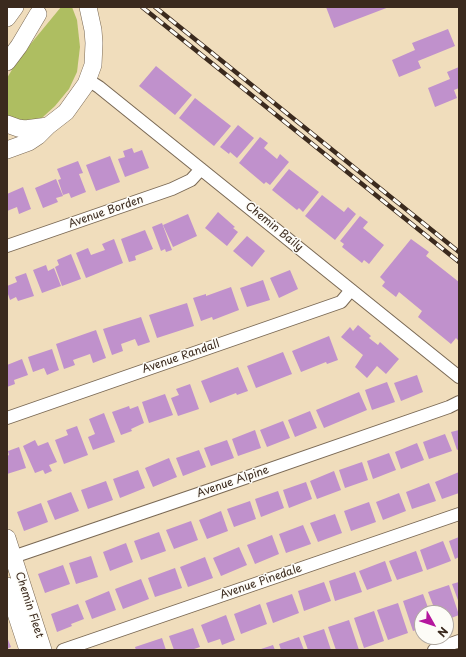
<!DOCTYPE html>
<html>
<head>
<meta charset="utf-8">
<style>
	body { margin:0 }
	#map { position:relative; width:466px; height:657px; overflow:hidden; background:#f0ddbc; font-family:"Playpen Sans",sans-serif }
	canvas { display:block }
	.frame { position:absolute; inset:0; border:8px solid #3b2a1e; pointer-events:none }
	.north { position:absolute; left:414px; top:605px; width:40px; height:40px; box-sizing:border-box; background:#fdfcf7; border:1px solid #afa8a0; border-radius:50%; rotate:129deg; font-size:11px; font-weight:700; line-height:16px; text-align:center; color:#3b2a1e }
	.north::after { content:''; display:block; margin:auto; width:14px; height:18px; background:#b5179e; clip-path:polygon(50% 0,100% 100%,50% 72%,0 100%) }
</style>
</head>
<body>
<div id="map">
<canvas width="466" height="657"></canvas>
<div class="frame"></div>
<div class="north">N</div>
</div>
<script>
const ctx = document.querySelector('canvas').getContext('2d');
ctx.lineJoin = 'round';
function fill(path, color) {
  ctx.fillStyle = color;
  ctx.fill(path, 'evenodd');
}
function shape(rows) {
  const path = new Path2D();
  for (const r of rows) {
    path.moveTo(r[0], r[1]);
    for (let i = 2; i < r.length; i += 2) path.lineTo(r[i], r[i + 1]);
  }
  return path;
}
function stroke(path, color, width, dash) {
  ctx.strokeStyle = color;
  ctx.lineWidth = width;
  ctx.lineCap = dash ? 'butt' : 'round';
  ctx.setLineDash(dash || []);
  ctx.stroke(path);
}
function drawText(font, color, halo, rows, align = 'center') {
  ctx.font = font + ' "Playpen Sans",sans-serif';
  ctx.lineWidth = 3;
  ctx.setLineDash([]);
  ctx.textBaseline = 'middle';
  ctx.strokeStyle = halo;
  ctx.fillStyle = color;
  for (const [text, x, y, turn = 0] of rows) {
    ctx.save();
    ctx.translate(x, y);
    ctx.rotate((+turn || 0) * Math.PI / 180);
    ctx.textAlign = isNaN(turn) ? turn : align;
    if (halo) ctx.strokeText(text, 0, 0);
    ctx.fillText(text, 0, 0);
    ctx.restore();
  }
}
const green = shape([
	[61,7,72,7,77,20,80,47,77,72,69,89,55,106,43,117,31,124,7,120,7,78,19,58]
]);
const building = shape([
	[326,7,389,7,334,28],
	[448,29,455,46,418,61,421,68,399,77,392,60,415,50,412,43],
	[156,66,192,95,175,115,139,86],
	[459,67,459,88,454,90,457,98,435,107,428,88,450,79,447,72],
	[195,98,231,126,214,146,179,118],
	[238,125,254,138,237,158,230,152,229,154,220,147],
	[260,137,268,143,264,148,277,159,280,154,289,162,270,185,266,182,264,184,239,163],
	[132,148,134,153,142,150,149,168,125,177,118,159,125,157,123,151],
	[110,156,120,182,96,191,86,165],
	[78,161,83,173,79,174,86,192,71,198,69,193,63,195,58,180,61,179,57,169],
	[289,169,319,192,303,212,299,208,297,210,272,190],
	[56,179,63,196,56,198,58,202,43,208,35,188],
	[23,187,31,209,19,214,17,207,7,211,7,194],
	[322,195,344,212,348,207,356,214,335,240,305,216],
	[218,212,235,227,233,228,238,232,227,246,205,228],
	[188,214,197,236,173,247,163,225],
	[360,216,368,222,363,228,384,245,369,264,364,260,362,263,342,247,344,244,340,241],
	[162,223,172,250,166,252,165,249,161,251,152,227],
	[145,230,153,249,135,256,136,260,129,262,121,239],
	[247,236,265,251,252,267,233,251],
	[114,239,123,263,86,278,76,253,88,248,91,255,105,250,102,244],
	[411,239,429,252,426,256,459,282,459,341,456,338,451,344,418,317,422,311,399,292,396,297,382,286,385,282,380,277],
	[71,254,81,279,62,286,55,267,59,265,57,260],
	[46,265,48,271,54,268,61,286,42,293,33,270],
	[290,270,298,289,279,298,270,278],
	[26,273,34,296,18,301,16,297,10,300,7,291,7,286,17,282,15,277],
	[263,280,270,300,247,307,240,288],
	[231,287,239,310,213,320,212,317,201,321,193,298,206,294,206,296],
	[187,303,194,326,157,338,149,315],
	[141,317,150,342,138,346,135,339,121,344,123,351,112,355,103,329],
	[358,325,371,336,369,338,378,345,380,342,399,359,386,374,377,366,367,378,355,367,363,355,341,337,350,327,353,331],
	[96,330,106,358,93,363,90,354,73,360,75,365,64,369,56,344],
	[329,336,338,360,327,364,326,362,301,372,292,351],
	[52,349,59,370,47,375,44,368,33,372,28,357],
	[283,352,292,374,256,388,247,366],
	[22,359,28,375,14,380,15,384,7,387,7,365],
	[238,367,248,391,237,395,236,393,210,403,201,381],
	[417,375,423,392,401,401,394,383],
	[387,382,395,402,372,410,365,390],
	[190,384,199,409,178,416,171,398,179,395,176,389],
	[359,392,367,410,324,428,316,410],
	[165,394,173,415,149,423,142,402],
	[129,406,130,409,138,406,144,423,131,429,132,431,121,435,112,412],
	[310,411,317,428,295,437,288,420],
	[104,413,115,442,93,450,88,437,95,434,89,419],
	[283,421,290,438,267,447,260,430],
	[77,426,88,455,64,464,55,440,68,435,66,430],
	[255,430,261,448,238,456,232,439],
	[459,430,459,449,457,450,451,432],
	[445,434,452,451,429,459,423,442],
	[35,440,38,446,48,442,57,462,49,465,52,471,45,474,43,470,35,473,23,446],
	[227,440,234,458,211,466,204,448],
	[417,443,424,460,401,469,395,452],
	[19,447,26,468,7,474,7,456,9,455,8,451],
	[199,450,206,467,183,476,176,458],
	[389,453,396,470,373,479,367,461],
	[169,458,177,477,153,487,145,468],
	[362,462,368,480,345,488,339,470],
	[138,470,145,488,120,498,113,479],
	[334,471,341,490,317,499,310,481],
	[459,472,459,493,442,499,435,482],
	[106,481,113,500,88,509,81,490],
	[306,482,312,499,289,508,283,490],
	[429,483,436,501,412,509,406,492],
	[278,491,284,508,261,517,255,499],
	[71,492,79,511,55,520,47,501],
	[399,493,406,511,383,520,376,502],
	[250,501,256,519,234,527,227,509],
	[369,502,376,522,351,531,344,511],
	[41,503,48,522,24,531,17,512],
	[221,511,228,531,207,539,199,520],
	[335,514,342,533,318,542,310,523],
	[191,521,198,540,174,549,166,530],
	[303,525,311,544,286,553,279,534],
	[159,532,166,551,141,560,134,541],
	[272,535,279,554,255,564,247,545],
	[459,537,459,557,455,559,449,541],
	[443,541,451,561,427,570,420,550],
	[126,543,133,562,110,571,103,552],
	[239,547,247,565,221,576,213,558],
	[416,551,423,571,397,580,389,561],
	[91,556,98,577,76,584,69,563],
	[205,557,213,578,188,587,180,567],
	[385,561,392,581,367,590,359,571],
	[63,565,70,584,45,593,38,574],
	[175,568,182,588,155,597,148,578],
	[355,572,362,592,335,601,329,581],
	[141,579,149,599,123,609,115,589],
	[324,582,331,601,304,611,298,591],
	[459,582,459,603,452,584],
	[449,585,459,615,446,620,446,613,436,613,428,592],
	[109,591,116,610,92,619,85,601],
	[292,594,299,613,273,623,266,603],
	[423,594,430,613,422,613,422,628,413,631,403,601],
	[398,603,408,633,388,640,377,610],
	[78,604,84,619,71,624,72,626,57,632,51,614],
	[260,604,267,624,241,634,234,614],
	[374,611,384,641,364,648,354,618],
	[226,615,235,640,222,645,220,639,208,643,201,625],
	[349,620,359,650,336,650,328,627],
	[193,628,200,647,191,650,174,650,169,636],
	[324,629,331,650,308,650,303,636],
	[7,637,11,647,7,649],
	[299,637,304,650,281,650,279,644],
	[162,638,166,650,136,650,135,647],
	[273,645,275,650,258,650]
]);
const minor = shape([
	[88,80,99,87,459,377],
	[7,246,172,189,191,180,201,169],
	[7,418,341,302,351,290],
	[7,559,210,490,449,407,459,402],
	[63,650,459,514],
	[434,650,459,641]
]);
const secondary = shape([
	[7,18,15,7],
	[7,62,19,46,38,14],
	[7,124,18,128,25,129,48,126],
	[7,150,29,142,38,136,48,126,66,112,86,84,93,65,94,43,93,30,88,7],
	[7,538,43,650],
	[7,586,28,650]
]);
const rail = shape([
	[142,7,459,262],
	[155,7,459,252]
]);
const streetNames = [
	["Avenue Borden",106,212,-19],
	["Chemin Baily",274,227,39],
	["Avenue Randall",181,357,-19],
	["Avenue Alpine",233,482,-19],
	["Avenue Pinedale",261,582,-19],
	["Chemin Fleet",29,605,72]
];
fill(green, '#aebe61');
fill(building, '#c091cc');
stroke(minor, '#7a6955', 14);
stroke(secondary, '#7a6955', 18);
stroke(minor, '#fff', 12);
stroke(secondary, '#fff', 17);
stroke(rail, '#3b2a1e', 4.5);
stroke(rail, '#fdfcf7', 3, [9]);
drawText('11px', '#3b2a1e', '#fdfcf7', streetNames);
</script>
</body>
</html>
